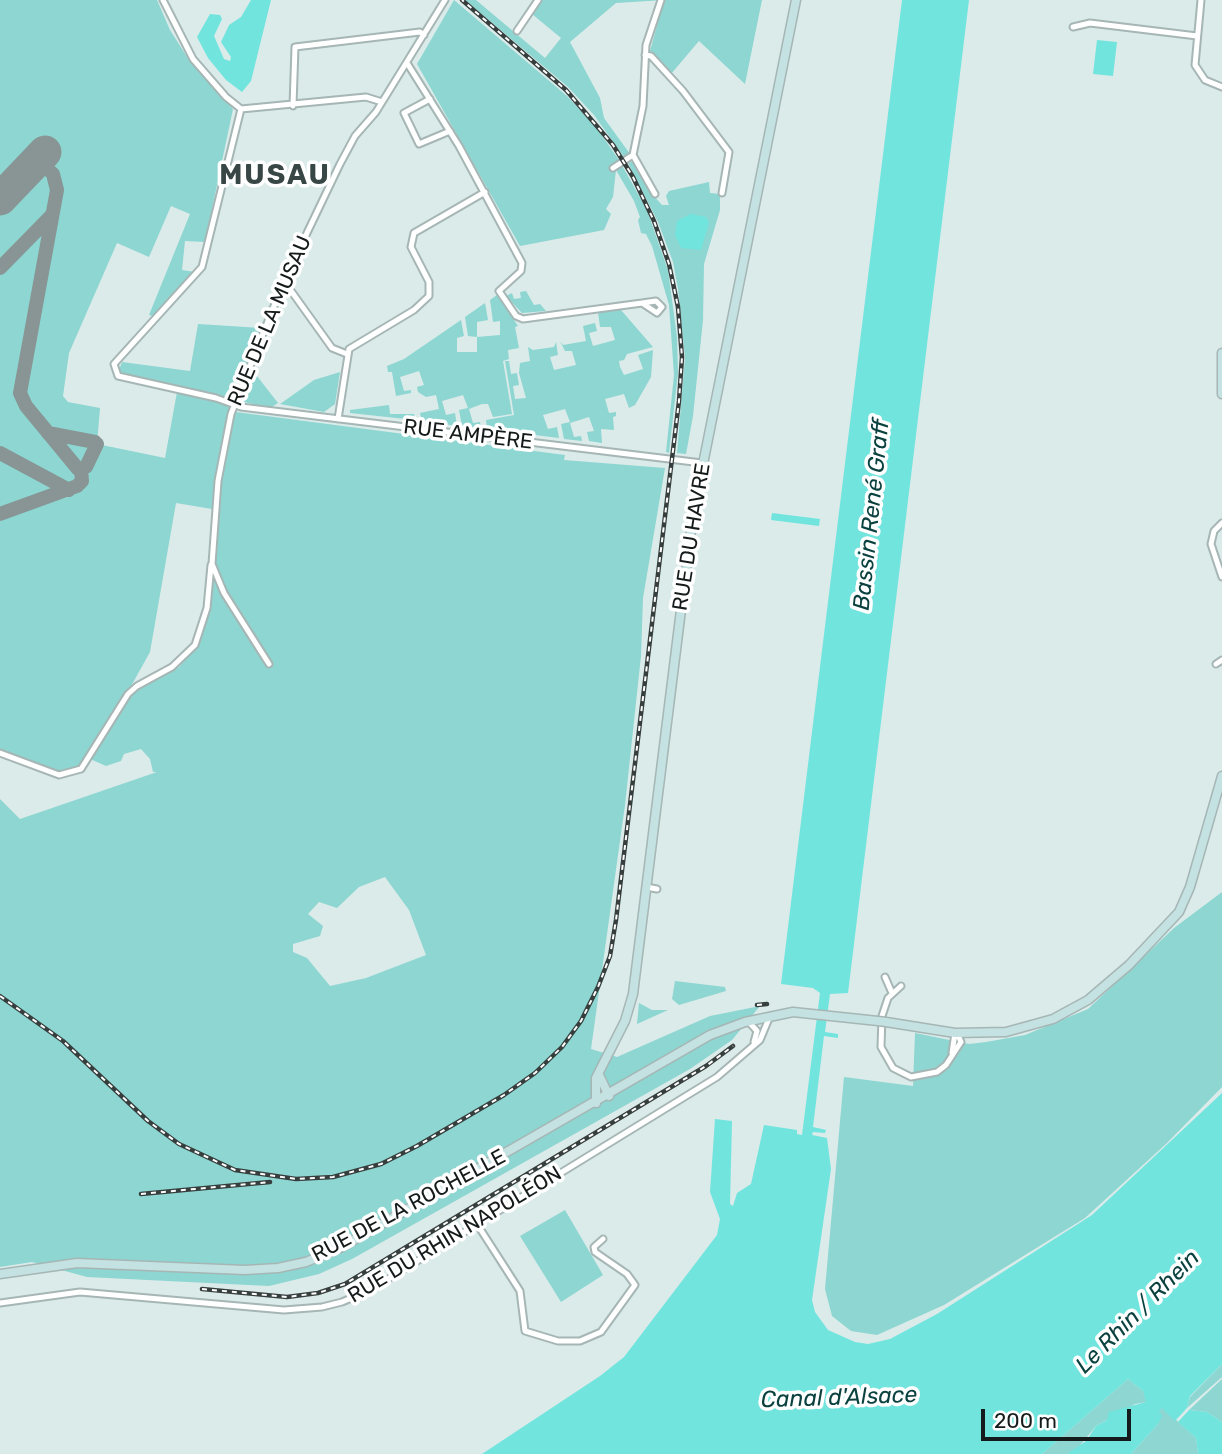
<!DOCTYPE html>
<html>
<head>
<meta charset="utf-8">
<style>
	body { margin:0 }
	#map { position:relative; width:1222px; height:1454px; overflow:hidden; background:#daebea; font-family:Rubik,sans-serif }
	canvas { display:block }
	.scale { position:absolute; left:981px; top:1409px; width:150px; height:32px; box-sizing:border-box; border:4px solid #151b1a; border-top:0; padding-left:9px; font-size:21px; line-height:24px; white-space:nowrap; color:#151b1a; -webkit-text-stroke:5px #fff; paint-order:stroke }
</style>
</head>
<body>
<div id="map">
<canvas width="1222" height="1454"></canvas>
<div class="scale">200 m</div>
</div>
<script>
const ctx = document.querySelector('canvas').getContext('2d');
ctx.lineJoin = 'round';
function fill(path, color) {
  ctx.fillStyle = color;
  ctx.fill(path, 'evenodd');
}
function shape(rows) {
  const path = new Path2D();
  for (const r of rows) {
    path.moveTo(r[0], r[1]);
    for (let i = 2; i < r.length; i += 2) path.lineTo(r[i], r[i + 1]);
  }
  return path;
}
function stroke(path, color, width, dash) {
  ctx.strokeStyle = color;
  ctx.lineWidth = width;
  ctx.lineCap = dash ? 'butt' : 'round';
  ctx.setLineDash(dash || []);
  ctx.stroke(path);
}
function drawText(font, color, halo, rows, align = 'center') {
  ctx.font = font + ' Rubik,sans-serif';
  ctx.lineWidth = 7;
  ctx.setLineDash([]);
  ctx.textBaseline = 'middle';
  ctx.strokeStyle = halo;
  ctx.fillStyle = color;
  for (const [text, x, y, turn = 0] of rows) {
    ctx.save();
    ctx.translate(x, y);
    ctx.rotate((+turn || 0) * Math.PI / 180);
    ctx.textAlign = isNaN(turn) ? turn : align;
    if (halo) ctx.strokeText(text, 0, 0);
    ctx.fillText(text, 0, 0);
    ctx.restore();
  }
}
const green = shape([
	[0,0,157,0,170,30,189,60,233,109,205,242,185,241,182,270,195,272,169,302,160,318,149,315,190,214,171,206,149,257,117,243,69,353,63,396,68,402,100,408,97,444,165,458,177,392,116,378,122,362,190,371,198,324,261,328,228,411,565,455,564,460,665,468,643,598,641,656,625,805,591,1049,617,1057,710,1016,760,1006,732,1040,690,1069,352,1259,319,1274,269,1286,87,1277,32,1262,0,1267,0,799,20,819,157,772,153,772,150,759,141,749,124,754,121,761,106,766,88,758,76,769,61,772,37,770,0,756],
	[176,503,212,509,209,611,198,644,179,667,125,697,150,652],
	[385,877,409,910,426,955,366,978,330,986,307,958,293,952,293,944,320,936,323,926,308,914,319,902,337,908,359,887],
	[454,0,567,96,596,127,619,160,647,210,668,270,677,337,678,373,669,453,666,452,674,375,669,305,652,246,646,234,641,233,638,220,640,217,634,201,616,170,613,197,606,209,611,214,604,230,520,246,417,64],
	[465,0,476,0,545,58,561,38,532,14,542,0,762,0,745,84,699,41,671,74,650,51,664,0,616,3,570,42,600,98,604,118,630,154,624,157,594,115,568,87],
	[635,161,651,193,662,205,669,205,666,196,669,191,709,182,710,193,720,194,720,210,704,264,703,320,693,416,686,454,677,453,685,357,678,289,673,262,658,222,628,163],
	[526,291,534,305,540,304,546,311,522,313,506,296,512,293,514,299,521,298,520,292],
	[497,295,518,326,515,327,519,348,508,350,509,359,503,361,512,414,493,417,488,404,482,404,469,409,473,423,480,422,481,428,462,426,459,410,468,408,463,395,442,401,446,415,455,413,457,426,422,421,420,413,439,409,436,395,426,397,418,392,417,387,424,385,419,371,400,377,404,391,411,390,411,393,396,396,392,372,388,372,387,366,404,359,461,320,464,336,457,338,457,352,477,352,477,337,468,336,465,317,485,303,488,320,477,322,477,337,500,335,500,321,493,322,490,300],
	[621,310,653,347,627,354,624,360,619,361,620,367,624,375,643,369,638,355,653,350,651,377,635,405,629,408,624,394,605,399,609,413,616,412,616,416,613,417,614,430,601,429,602,443,589,441,587,432,594,431,589,417,570,423,574,437,581,436,582,441,564,439,561,424,570,422,565,409,543,415,548,429,557,427,559,438,487,429,486,420,514,415,505,361,509,361,511,374,517,373,519,385,513,386,515,399,526,398,519,373,520,363,530,361,528,347,533,350,554,347,556,342,558,355,550,357,554,370,576,365,572,351,565,351,560,341,563,345,586,341,583,326,595,323,597,331,589,333,593,346,615,340,611,327,600,327,598,312],
	[253,371,278,403,270,408,244,402,241,395],
	[340,372,335,404,324,412,280,404,314,380],
	[389,405,390,414,414,414,415,420,350,413,350,410],
	[1222,892,1222,1087,1167,1143,1085,1218,944,1305,877,1335,851,1331,832,1316,825,1289,844,1077,913,1086,915,1033,969,1044,986,1042,1025,1035,1088,1009,1174,928],
	[675,981,725,987,726,991,679,1005,672,999],
	[639,1003,652,1010,668,1010,637,1024],
	[565,1210,603,1275,561,1302,520,1236],
	[1222,1364,1222,1377,1187,1408,1190,1397],
	[1128,1379,1143,1391,1147,1402,1135,1404,1096,1426,1077,1449,1067,1454,1042,1454],
	[1222,1379,1222,1422,1207,1412,1189,1410],
	[1162,1407,1196,1438,1198,1454,1131,1454,1158,1424,1159,1411]
]);
const water = shape([
	[251,0,271,0,251,81,242,92,226,80,208,58,197,37,210,14,220,15,222,19,214,36,224,59,230,61,231,57,221,42,229,25,241,17],
	[902,0,969,0,848,993,830,994,825,1032,838,1034,838,1038,824,1036,813,1127,826,1130,825,1133,813,1132,812,1135,827,1138,831,1169,812,1300,815,1312,828,1330,855,1342,868,1344,890,1339,937,1314,1092,1215,1222,1093,1222,1364,1190,1396,1187,1408,1175,1421,1162,1408,1159,1411,1162,1416,1158,1424,1131,1454,1067,1454,1086,1441,1096,1426,1107,1420,1109,1412,1146,1402,1143,1391,1128,1379,1042,1454,482,1454,600,1376,624,1357,717,1235,720,1219,710,1192,715,1119,732,1121,730,1204,733,1206,737,1193,751,1184,764,1125,797,1130,797,1134,802,1135,820,993,813,988,781,984],
	[1097,40,1117,42,1113,76,1093,74],
	[691,214,706,217,709,223,701,250,681,248,675,235,677,221],
	[772,513,820,519,819,526,771,520],
	[1189,1410,1207,1412,1222,1422,1222,1454,1198,1454,1196,1438,1178,1422]
]);
const taxiway = shape([
	[38,160,53,174,57,190,20,393,26,406,78,469,86,467,97,444],
	[0,268,52,215],
	[48,433,95,442],
	[0,453,69,490],
	[0,514,77,486,82,481,81,470]
]);
const runway = shape([
	[0,199,45,152]
]);
const minor = shape([
	[163,0,193,59,226,97,241,109,366,97,382,102],
	[1201,0,1195,65,1205,80,1222,87],
	[1073,27,1090,23,1197,36],
	[517,31,538,0],
	[645,55,651,56,683,91,729,152,722,193],
	[407,63,459,146,522,263,521,271,499,291,516,316,523,319,642,303,657,313,662,307,656,301,642,303],
	[430,99,404,113,419,144,450,131],
	[293,106,295,47,420,32,424,35],
	[241,109,202,267,114,364,118,376,216,398,241,407,702,463],
	[613,168,633,155],
	[655,194,633,155,643,106,646,45,661,0],
	[284,281,332,348,347,354],
	[338,419,349,349,414,310,429,296,429,282,411,247,414,233,485,192],
	[1222,523,1214,531,1211,544,1222,577],
	[269,664,224,593,212,564,218,481,231,414,284,281,340,164,355,136,376,112,445,0],
	[1216,664,1222,660],
	[0,753,59,775,81,769,128,694,137,686,172,667,195,645,207,608,211,565],
	[646,887,657,889],
	[885,977,892,993],
	[901,986,888,998,882,1016,881,1047,893,1068,911,1077,937,1072,946,1065,961,1042,957,1033],
	[748,1021,757,1031,754,1042],
	[952,1053,955,1033],
	[477,1224,520,1291,525,1331,558,1341,580,1341,601,1332,635,1285,627,1274,595,1252,594,1247,603,1239],
	[0,1303,80,1292,284,1310,322,1307,342,1302,370,1290,717,1077,760,1040,770,1016]
]);
const secondary = shape([
	[1222,353,1222,394],
	[886,1022,955,1033,1006,1032,1053,1019,1088,1000,1129,965,1179,912,1190,887,1222,776],
	[599,1075,609,1096],
	[596,1103,596,1078,625,1021,633,994,693,514,796,0],
	[0,1274,77,1263,245,1270,278,1268,306,1262,340,1248,710,1035,745,1022,793,1012,878,1021]
]);
const rail = shape([
	[0,996,63,1041,148,1121,179,1144,235,1170,296,1179,333,1177,381,1164,417,1146,504,1095,535,1073,562,1047,581,1021,598,987,610,956,616,920,679,401,682,357,678,307,669,264,654,221,633,177,613,145,566,90,462,0],
	[757,1005,767,1004],
	[141,1194,270,1182],
	[202,1289,287,1297,318,1293,345,1284,706,1066,733,1046]
]);
const secondaryBridge = shape([
	[878,1021,886,1022]
]);
const streetNames = [
	["RUE DE LA MUSAU",270,321,-67],
	["RUE AMPÈRE",468,435,7],
	["RUE DU HAVRE",692,537,-81],
	["RUE DE LA ROCHELLE",409,1206,-28],
	["RUE DU RHIN NAPOLÉON",455,1235,-31]
];
const waterNames = [
	["Bassin René Graff",872,515,-84],
	["Le Rhin / Rhein",1138,1312,-45],
	["Canal d'Alsace",839,1398,-2]
];
const districtNames = [
	["MUSAU",275,176]
];
fill(green, '#8dd6d1');
fill(water, '#71e4de');
stroke(taxiway, '#889594', 14);
stroke(runway, '#889594', 33);
stroke(minor, '#a6b6b5', 9);
stroke(secondary, '#a6b6b5', 11);
stroke(minor, '#fff', 5);
stroke(secondary, '#c3e2e1', 8);
stroke(rail, '#373f3e', 4.5);
stroke(rail, '#fff', 2, [5]);
stroke(secondaryBridge, '#a6b6b5', 11, []);
stroke(secondaryBridge, '#c3e2e1', 8);
drawText('21px', '#151b1a', '#fff', streetNames);
drawText('italic 23px', '#0b423f', '#fff', waterNames);
ctx.letterSpacing = '2px';
drawText('bold 28px', '#384645', '#fff', districtNames);
ctx.letterSpacing = '0px';
</script>
</body>
</html>
